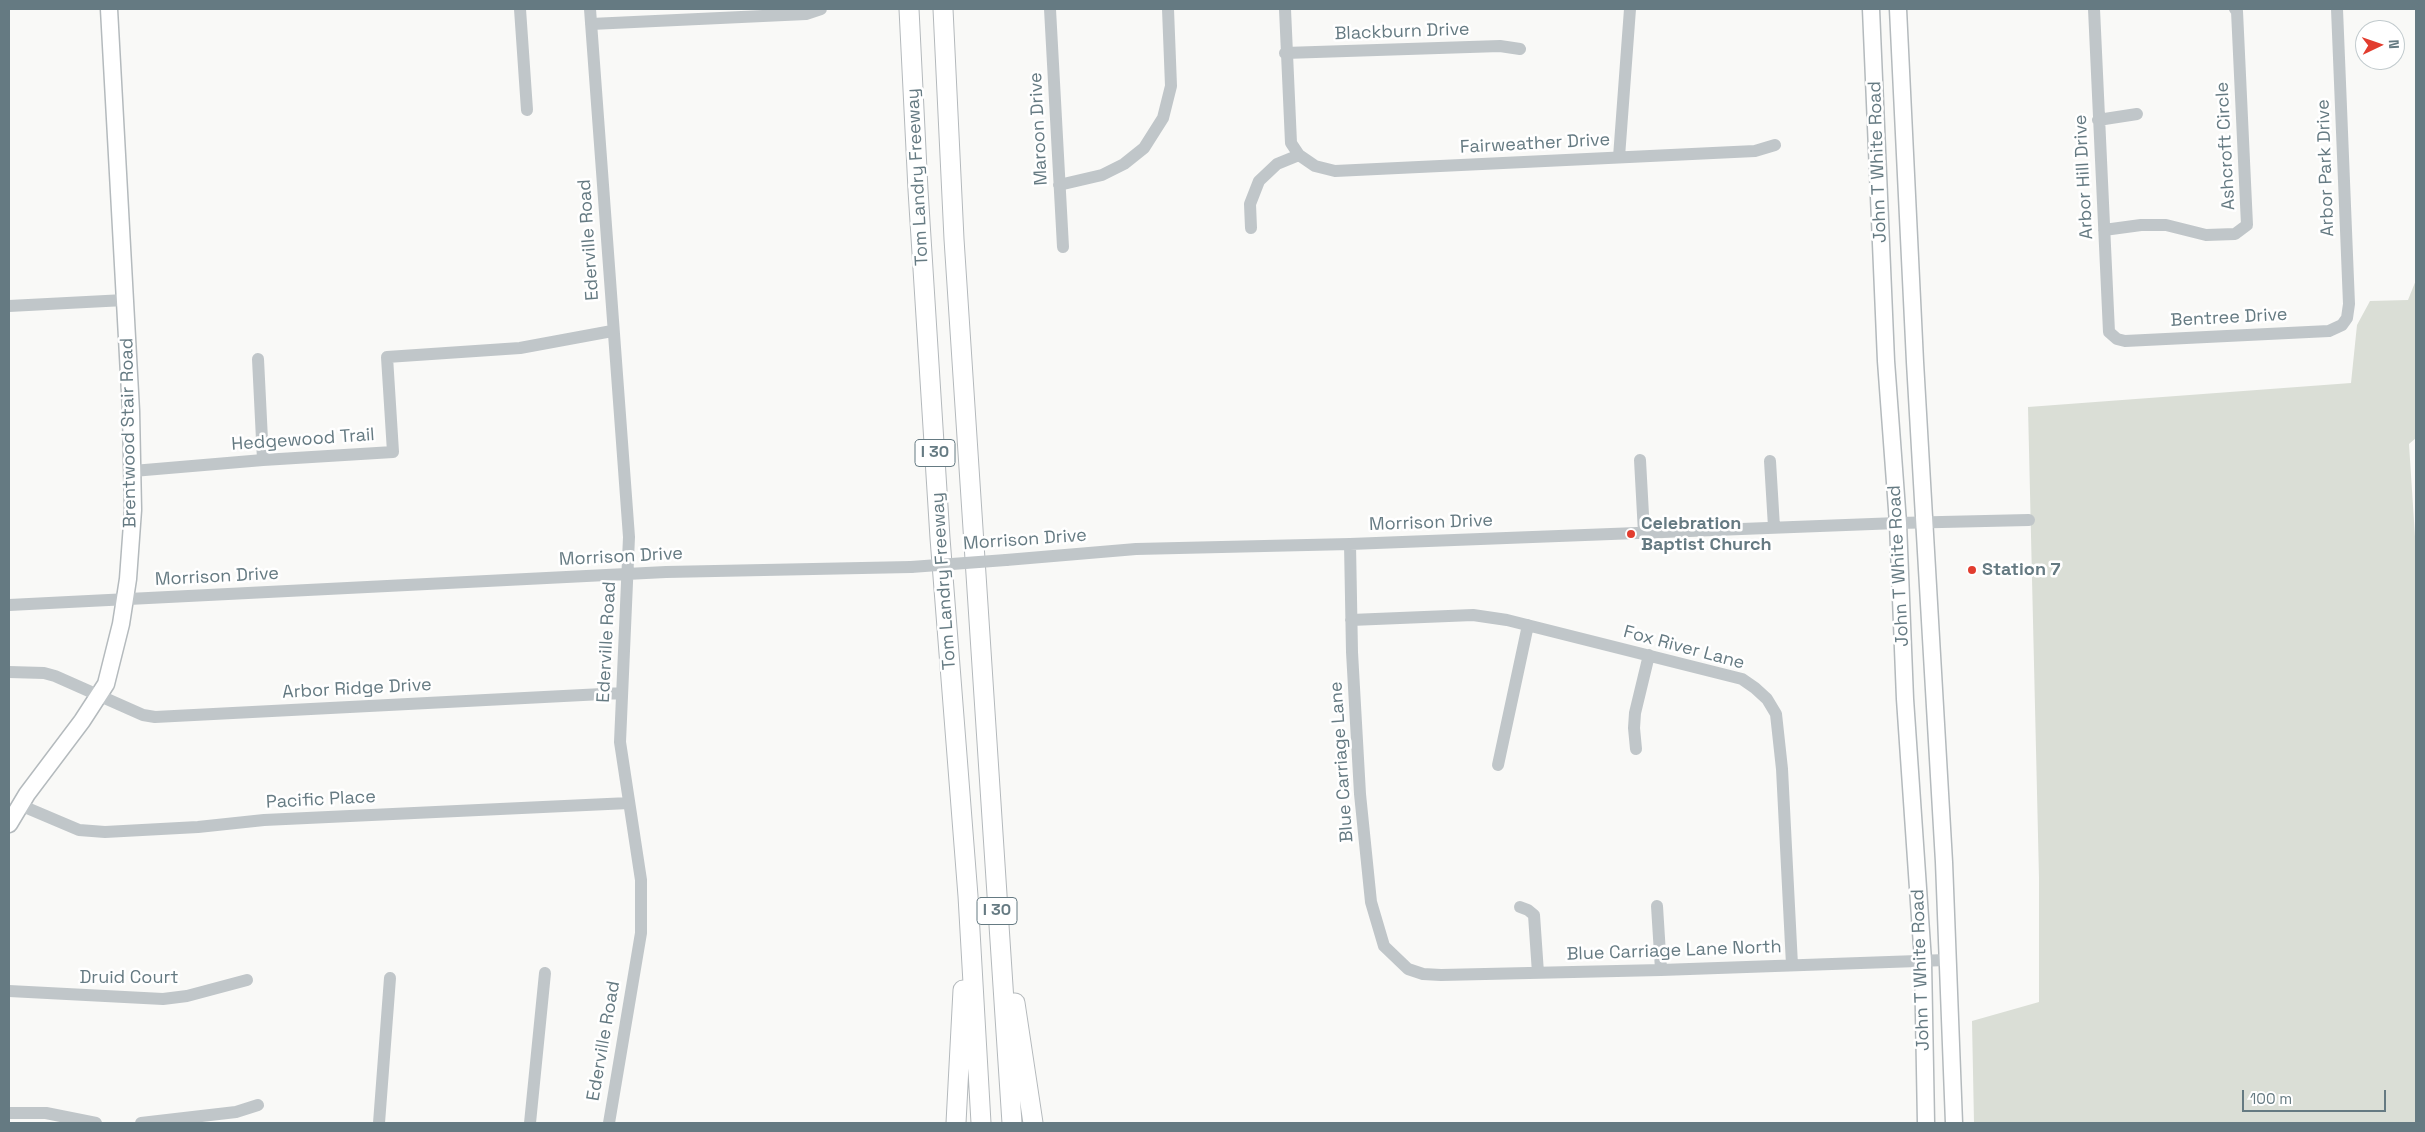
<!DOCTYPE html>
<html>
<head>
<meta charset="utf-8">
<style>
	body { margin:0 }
	#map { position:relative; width:2425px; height:1132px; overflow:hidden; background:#f9f9f7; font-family:"Space Grotesk",sans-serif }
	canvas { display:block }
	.frame { position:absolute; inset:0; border:10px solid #657a82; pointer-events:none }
	.north { position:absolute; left:2355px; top:20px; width:50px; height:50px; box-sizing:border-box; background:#fff; border:1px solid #c1cacd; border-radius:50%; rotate:87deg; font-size:14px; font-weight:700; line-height:20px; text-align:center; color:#657a82 }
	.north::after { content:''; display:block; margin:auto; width:18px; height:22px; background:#e23d2f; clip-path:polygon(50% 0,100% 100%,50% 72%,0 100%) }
	.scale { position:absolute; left:2242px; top:1090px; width:144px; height:22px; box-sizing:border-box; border:2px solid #657a82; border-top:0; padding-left:6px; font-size:15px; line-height:18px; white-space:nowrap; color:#657a82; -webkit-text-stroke:4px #fff; paint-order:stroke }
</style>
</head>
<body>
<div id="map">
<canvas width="2425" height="1132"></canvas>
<div class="frame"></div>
<div class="north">N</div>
<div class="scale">100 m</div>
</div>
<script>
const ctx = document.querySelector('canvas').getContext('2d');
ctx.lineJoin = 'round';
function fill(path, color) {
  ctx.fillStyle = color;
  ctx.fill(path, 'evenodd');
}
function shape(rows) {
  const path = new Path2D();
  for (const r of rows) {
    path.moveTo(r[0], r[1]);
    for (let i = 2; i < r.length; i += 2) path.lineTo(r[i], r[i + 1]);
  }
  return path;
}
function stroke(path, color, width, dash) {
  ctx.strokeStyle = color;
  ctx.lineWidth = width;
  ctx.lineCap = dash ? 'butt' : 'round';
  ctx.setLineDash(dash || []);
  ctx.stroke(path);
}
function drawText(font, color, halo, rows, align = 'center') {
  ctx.font = font + ' "Space Grotesk",sans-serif';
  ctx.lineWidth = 5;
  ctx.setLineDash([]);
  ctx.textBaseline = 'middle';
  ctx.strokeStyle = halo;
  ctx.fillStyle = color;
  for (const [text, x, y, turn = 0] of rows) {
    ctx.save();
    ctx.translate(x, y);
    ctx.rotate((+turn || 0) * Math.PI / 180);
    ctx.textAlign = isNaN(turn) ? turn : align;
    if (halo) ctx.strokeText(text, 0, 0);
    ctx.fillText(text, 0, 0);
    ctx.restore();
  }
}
const green = shape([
	[2416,280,2416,438,2409,444,2416,552,2416,1123,1974,1123,1972,1021,2039,1002,2039,878,2028,407,2351,383,2357,325,2370,301,2408,300]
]);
const minor = shape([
	[520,9,527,110],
	[590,9,629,537,620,742,641,880,641,933,609,1123],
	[1050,9,1063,247],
	[1285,9,1291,143,1299,155,1315,166,1335,171,1755,151,1775,145],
	[2094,9,2109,332,2117,339,2125,341,2329,331,2342,325,2347,318,2349,304,2337,9],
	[591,24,806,14,821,9],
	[1285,53,1500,46,1520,49],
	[2098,120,2137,114],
	[1619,157,1630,9],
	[1059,185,1102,175,1124,164,1144,148,1163,118,1171,86,1168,9],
	[1251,228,1250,204,1259,181,1277,164,1299,155],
	[2104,230,2141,225,2166,225,2206,235,2235,234,2247,225,2237,11,2235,9],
	[9,306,125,300],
	[258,359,263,460],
	[1640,460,1644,533],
	[1770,461,1774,527],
	[133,471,263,460,393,452,387,357,520,348,612,331],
	[1350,544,1352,652,1360,794,1371,902,1384,946,1408,969,1423,974,1441,975,1661,970,1946,960],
	[1006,560,1136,549,1350,544,1898,523,2029,520],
	[9,605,666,572,911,567],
	[1351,620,1473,615,1507,620,1742,679,1755,688,1767,699,1776,714,1782,769,1792,965],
	[9,672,44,673,55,676,143,715,155,717,622,693],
	[1636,749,1634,728,1635,713,1649,655],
	[1498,765,1528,625],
	[20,805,79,830,105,832,198,827,264,820,629,803],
	[1657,906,1661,970],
	[1520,907,1528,910,1534,915,1538,973],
	[9,991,163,999,187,996,247,980],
	[9,1113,46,1113,96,1123],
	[141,1123,236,1112,258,1105],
	[379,1123,390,978],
	[530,1123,545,973]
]);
const major = shape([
	[1871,9,1886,361,1898,523,1905,699,1923,961,1926,1123],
	[1898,9,1915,362,1944,862,1954,1123],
	[9,824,27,794,82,721,106,684,121,624,128,579,133,510,131,411,109,9]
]);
const highway = shape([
	[909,9,918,190,940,538,968,896,981,1123],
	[943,9,954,239,1012,1123],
	[1015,1003,1033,1123],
	[956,1123,963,990]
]);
const minorBridge = shape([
	[911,567,1006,560]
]);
const markers = [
	[1631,534,5,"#e23d2f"],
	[1972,570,5,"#e23d2f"]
];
const shields = [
	[935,453,40],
	[997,911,40]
];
const shieldNames = [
	["I 30",935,453],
	["I 30",997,911]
];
const streetNames = [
	["Blackburn Drive",1402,32,-2],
	["Maroon Drive",1039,129,-93],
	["Fairweather Drive",1535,144,-3],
	["Ashcroft Circle",2226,146,-93],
	["John T White Road",1878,162,-92],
	["Arbor Park Drive",2326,168,-92],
	["Tom Landry Freeway",918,177,-93],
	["Arbor Hill Drive",2084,177,-93],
	["Ederville Road",589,240,-94],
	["Bentree Drive",2229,318,-3],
	["Brentwood Stair Road",129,433,-91],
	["Hedgewood Trail",303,440,-4],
	["Morrison Drive",1431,523,-2],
	["Morrison Drive",1025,540,-4],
	["Morrison Drive",621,557,-3],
	["John T White Road",1899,566,-93],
	["Morrison Drive",217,577,-3],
	["Tom Landry Freeway",944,581,-94],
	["Ederville Road",607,642,-87],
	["Fox River Lane",1684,648,15],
	["Arbor Ridge Drive",357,689,-3],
	["Blue Carriage Lane",1342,762,-94],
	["Pacific Place",321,800,-3],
	["Blue Carriage Lane North",1674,951,-2],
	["John T White Road",1921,970,-92],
	["Druid Court",129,978],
	["Ederville Road",604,1041,-80]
];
const poiNames = [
	["Celebration",1641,524],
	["Baptist Church",1641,545],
	["Station 7",1982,570]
];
fill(green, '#daded6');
stroke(major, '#b4babd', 19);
stroke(highway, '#b4b9bc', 21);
stroke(minor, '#c0c6c9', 12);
stroke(major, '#fff', 16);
stroke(highway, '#fff', 19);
stroke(minorBridge, '#c0c6c9', 12);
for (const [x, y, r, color] of markers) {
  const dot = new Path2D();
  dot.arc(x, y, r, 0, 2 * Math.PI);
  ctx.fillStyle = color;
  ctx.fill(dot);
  stroke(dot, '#fff', 2);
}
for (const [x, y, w] of shields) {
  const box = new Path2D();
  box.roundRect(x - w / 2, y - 13.5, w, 27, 4);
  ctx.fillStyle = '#fff';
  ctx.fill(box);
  stroke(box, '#657a82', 1);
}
drawText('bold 16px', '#657a82', null, shieldNames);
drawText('18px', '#657a82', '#fff', streetNames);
drawText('bold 18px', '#657a82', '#fff', poiNames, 'left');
</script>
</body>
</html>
